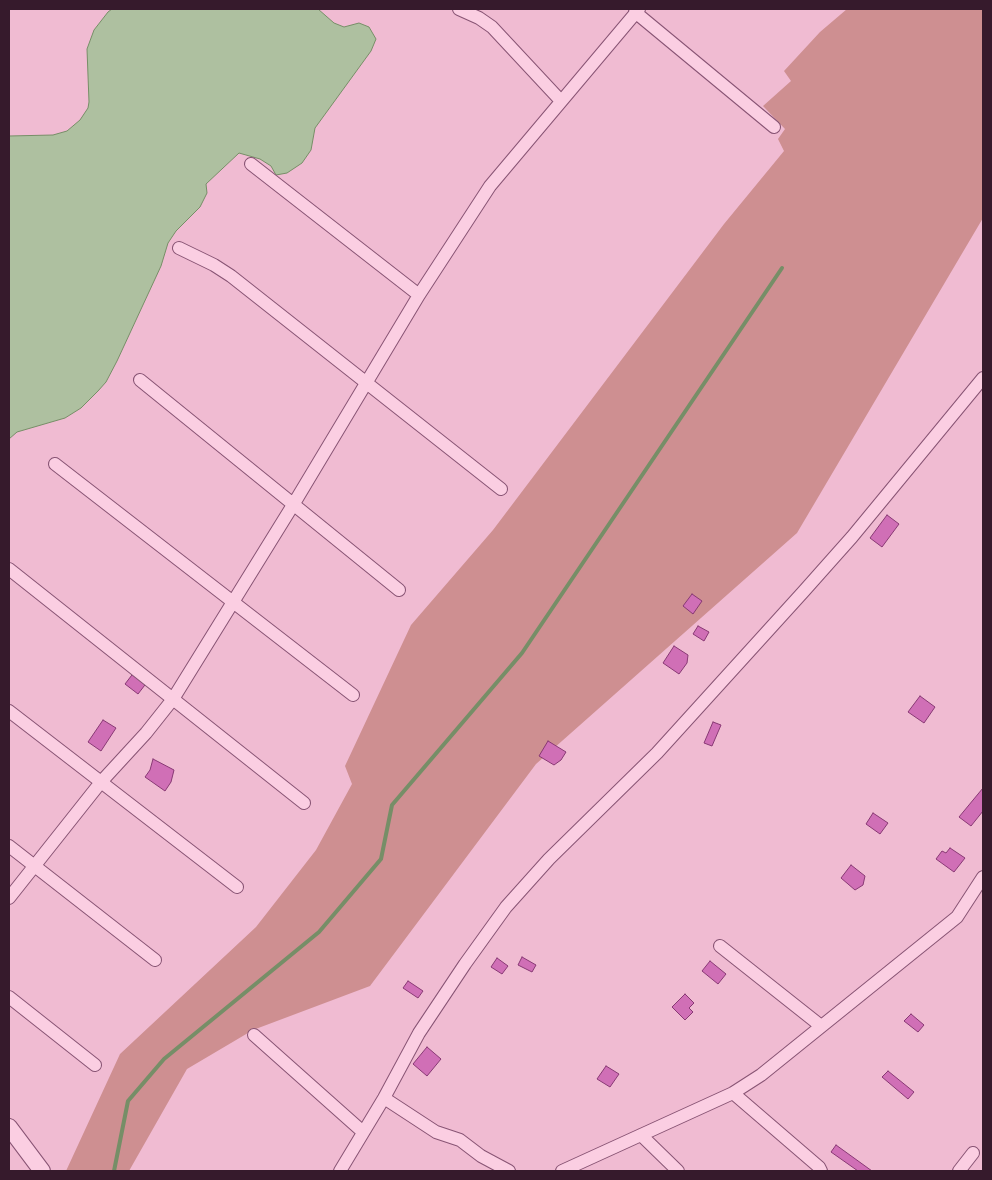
<!DOCTYPE html>
<html>
<head>
<meta charset="utf-8">
<style>
	body { margin:0 }
	#map { position:relative; width:992px; height:1180px; overflow:hidden; background:#f0bbd2; font-family:Lora,serif }
	canvas { display:block }
	.frame { position:absolute; inset:0; border:10px solid #361a2c; pointer-events:none }
</style>
</head>
<body>
<div id="map">
<canvas width="992" height="1180"></canvas>
<div class="frame"></div>
</div>
<script>
const ctx = document.querySelector('canvas').getContext('2d');
ctx.lineJoin = 'round';
function fill(path, color) {
  ctx.fillStyle = color;
  ctx.fill(path, 'evenodd');
}
function shape(rows) {
  const path = new Path2D();
  for (const r of rows) {
    path.moveTo(r[0], r[1]);
    for (let i = 2; i < r.length; i += 2) path.lineTo(r[i], r[i + 1]);
  }
  return path;
}
function stroke(path, color, width, dash) {
  ctx.strokeStyle = color;
  ctx.lineWidth = width;
  ctx.lineCap = dash ? 'butt' : 'round';
  ctx.setLineDash(dash || []);
  ctx.stroke(path);
}
const green = shape([
	[847,9,895,10,897,9,983,9,983,218,797,533,536,764,370,986,253,1030,187,1069,129,1171,66,1171,120,1054,256,927,316,850,352,784,345,766,411,625,493,530,724,224,784,151,778,139,785,129,763,106,791,81,784,71,820,32]
]);
const water = shape([
	[112,9,318,9,334,23,344,27,359,23,369,27,376,39,371,51,315,128,311,150,302,163,287,173,276,175,271,166,260,159,239,153,206,184,207,193,200,207,176,231,168,243,161,266,117,361,106,382,98,391,81,408,65,418,17,432,9,439,9,136,53,135,67,131,80,120,88,108,89,102,87,49,94,30,108,12,112,9]
]);
const stream = shape([
	[114,1171,128,1101,164,1059,319,932,381,859,392,805,522,653,782,268]
]);
const building = shape([
	[887,515,899,524,882,547,870,538,887,515],
	[692,594,702,601,693,614,683,606,692,594],
	[698,626,709,632,704,641,693,634,698,626],
	[674,646,688,655,687,663,679,674,663,663,674,646],
	[135,671,148,681,138,694,125,684,135,671],
	[920,696,935,707,924,723,908,712,920,696],
	[103,720,116,728,101,751,88,742,103,720],
	[713,722,721,725,712,746,704,743,713,722],
	[548,741,566,752,561,760,554,765,539,756,548,741],
	[153,759,174,770,171,782,165,791,145,777,150,770,153,759],
	[983,788,983,811,971,826,959,817,983,788],
	[873,813,888,823,880,834,866,824,873,813],
	[950,848,965,858,954,872,936,859,942,851,946,853,950,848],
	[851,865,865,876,863,885,855,890,841,878,851,865],
	[522,957,536,965,532,972,518,965,522,957],
	[497,958,508,966,502,974,491,967,497,958],
	[710,961,726,974,718,984,702,971,710,961],
	[408,981,423,991,418,998,403,988,408,981],
	[685,994,694,1003,689,1008,693,1012,685,1020,672,1007,685,994],
	[911,1014,924,1025,918,1032,904,1021,911,1014],
	[427,1047,441,1059,427,1076,413,1064,427,1047],
	[606,1066,619,1074,610,1087,597,1079,606,1066],
	[888,1071,914,1092,908,1099,882,1077,888,1071],
	[836,1145,872,1171,858,1171,831,1152,836,1145]
]);
const minor = shape([
	[459,9,479,18,492,27,561,101],
	[635,12,774,127],
	[251,164,419,295],
	[179,248,214,265,231,276,501,489],
	[140,380,399,590],
	[55,464,353,695],
	[9,569,304,803],
	[9,711,237,887],
	[9,846,155,960],
	[9,898,101,782,146,733,173,699,293,505,419,295,490,186,639,9],
	[720,946,821,1026],
	[9,997,95,1065],
	[254,1035,363,1132],
	[733,1093,819,1167,821,1171],
	[384,1098,436,1132,460,1140,481,1156,509,1171],
	[641,1135,678,1171],
	[340,1171,384,1098,419,1033,465,964,506,907,549,859,657,753,804,591,852,537,983,378],
	[562,1171,733,1093,761,1075,957,917,983,877],
	[959,1171,973,1153]
]);
const tertiary = shape([
	[9,1127,42,1171]
]);
fill(green, '#ce8f91');
fill(water, '#aec0a0');
stroke(water, '#768e67', 1);
stroke(stream, '#768e67', 4);
fill(building, '#d06fb6');
stroke(building, '#883974', 1);
stroke(minor, '#885474', 14);
stroke(tertiary, '#885474', 18);
stroke(minor, '#fbcee2', 12);
stroke(tertiary, '#fbcee2', 16);
</script>
</body>
</html>
